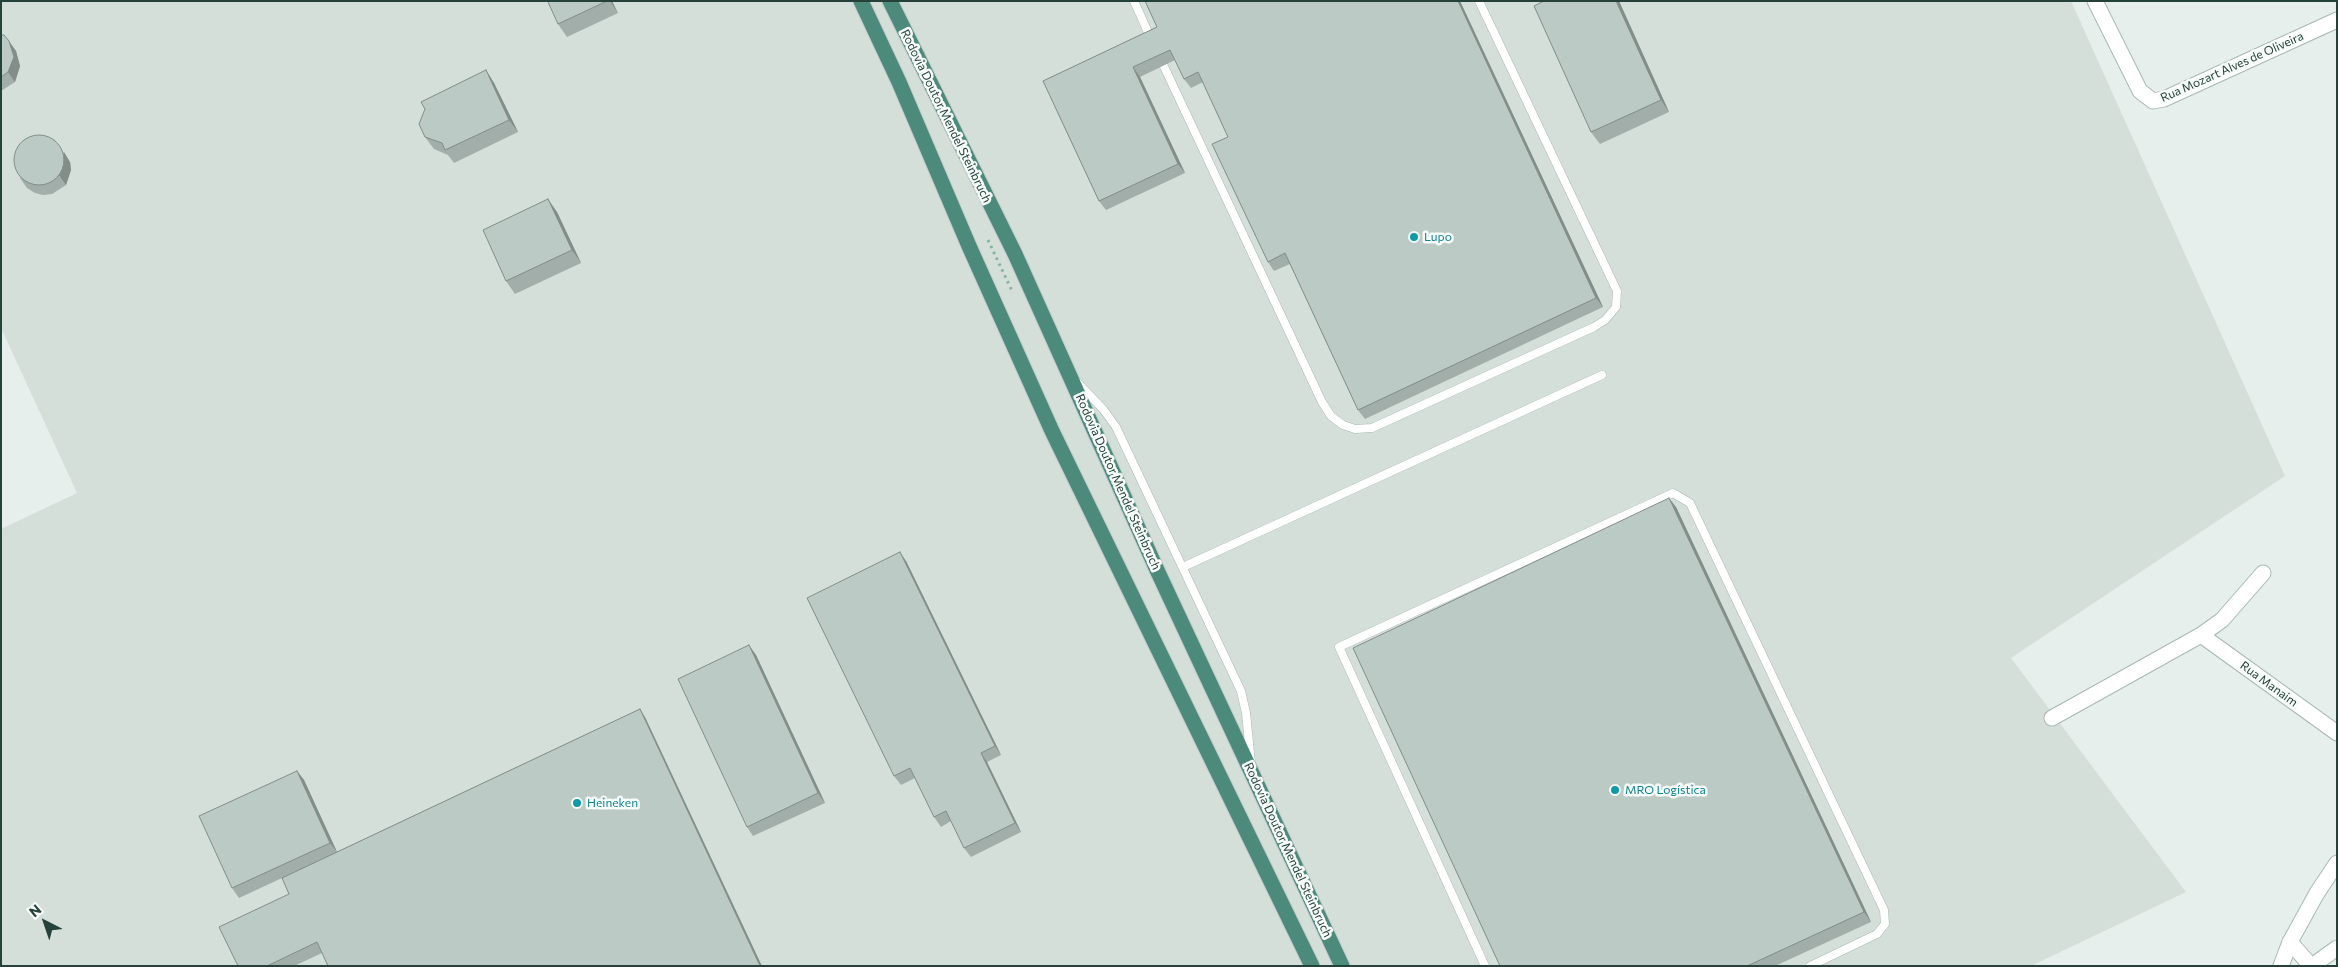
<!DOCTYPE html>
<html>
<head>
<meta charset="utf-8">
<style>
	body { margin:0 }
	#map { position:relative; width:2338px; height:967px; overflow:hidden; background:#e6efeb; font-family:Commissioner,sans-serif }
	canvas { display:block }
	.frame { position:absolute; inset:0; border:2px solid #24423a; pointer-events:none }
	.north { position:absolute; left:20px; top:897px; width:50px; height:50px; -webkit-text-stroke:4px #f7fbf9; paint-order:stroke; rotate:319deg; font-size:14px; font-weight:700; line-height:20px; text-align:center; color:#24423a }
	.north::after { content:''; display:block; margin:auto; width:18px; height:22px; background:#24423a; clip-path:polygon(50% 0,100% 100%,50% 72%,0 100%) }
</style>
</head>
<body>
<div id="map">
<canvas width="2338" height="967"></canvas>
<div class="frame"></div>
<div class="north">N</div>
</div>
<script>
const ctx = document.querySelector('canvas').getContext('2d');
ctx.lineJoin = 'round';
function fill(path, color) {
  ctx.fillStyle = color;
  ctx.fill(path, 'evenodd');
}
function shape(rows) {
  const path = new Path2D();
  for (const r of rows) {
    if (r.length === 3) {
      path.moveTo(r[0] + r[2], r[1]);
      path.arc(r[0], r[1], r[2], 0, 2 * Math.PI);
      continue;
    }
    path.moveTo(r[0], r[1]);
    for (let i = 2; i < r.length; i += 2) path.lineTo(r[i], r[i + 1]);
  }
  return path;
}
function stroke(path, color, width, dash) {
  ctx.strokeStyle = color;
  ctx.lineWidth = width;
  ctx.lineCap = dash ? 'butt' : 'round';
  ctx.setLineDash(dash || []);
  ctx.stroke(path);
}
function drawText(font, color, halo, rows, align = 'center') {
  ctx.font = font + ' Commissioner,sans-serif';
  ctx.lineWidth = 5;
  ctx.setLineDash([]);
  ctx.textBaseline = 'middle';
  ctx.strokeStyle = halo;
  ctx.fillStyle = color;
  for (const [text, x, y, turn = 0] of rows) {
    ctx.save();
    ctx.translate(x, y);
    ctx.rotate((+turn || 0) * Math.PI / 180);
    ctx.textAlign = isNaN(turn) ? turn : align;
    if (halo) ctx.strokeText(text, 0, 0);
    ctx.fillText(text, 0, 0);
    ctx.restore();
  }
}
const built = shape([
	[1,1,2071,1,2285,476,2011,658,2186,892,2031,966,1,966,1,529,77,493,1,328]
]);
const path = shape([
	[988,240,1013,293]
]);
const service = shape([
	[1134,1,1152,41],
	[1160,58,1322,402,1331,416,1343,425,1355,429,1372,428,1594,327,1605,320,1616,307,1617,291,1479,1],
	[1078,383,1103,409,1116,427,1241,691,1246,713,1251,763],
	[1183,567,1602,375],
	[1485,966,1339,647,1673,493,1690,503,1884,910,1885,924,1877,934,1810,966]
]);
const minor = shape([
	[2095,1,2140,91,2153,101,2164,99,2337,20],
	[2201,635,2337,733],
	[2052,718,2201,635,2222,620,2263,573],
	[2290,942,2311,966],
	[2312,966,2337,948]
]);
const tertiary = shape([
	[2281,966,2290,942,2317,893,2337,863]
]);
const trunk = shape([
	[861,1,899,82,969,246,1052,431,1312,966],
	[890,1,1015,254,1157,570,1342,966]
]);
const wall = shape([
	[549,1,612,1,618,13,567,37,558,24],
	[1145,1,1460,1,1603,307,1365,419,1358,410,1290,264,1274,271,1268,262,1228,137,1203,82,1191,88,1184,79,1175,60,1140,77,1185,173,1106,210,1099,201,1043,81,1157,27],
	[1619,1,1669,112,1600,144,1591,132],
	[1,35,16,51,20,66,15,82,1,91],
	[486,70,494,83,518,132,454,163,448,155,434,149,425,137],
	[54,139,70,162,71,170,66,185,52,194,43,195,35,193,27,188,20,178],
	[557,212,581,263,515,294,506,281],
	[1676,507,1871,922,1775,966,1500,966],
	[906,561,1001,755,987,762,1021,832,971,857,964,848,951,821,941,827,934,817,915,778,901,785,894,776],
	[756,655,825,803,753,836,747,827],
	[640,709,646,719,322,953,294,966,238,966,289,894,282,878,239,898,232,888,297,771,304,780,337,852]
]);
const shadedWall = shape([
	[610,1,612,1,618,13],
	[1458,1,1460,1,1603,307,1596,298],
	[1616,1,1619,1,1669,112,1661,100],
	[9,41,16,51,20,66,15,82,8,72],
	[1133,67,1140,77,1185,173,1178,164],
	[486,70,494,83,518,132,509,120],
	[64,152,70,162,71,170,66,185,59,175],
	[548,199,557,212,581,263,572,250],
	[1669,498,1676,507,1871,922,1864,912],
	[900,552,906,561,1001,755,995,746],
	[749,645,756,655,825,803,818,793],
	[640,709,646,719,762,966,760,966],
	[981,753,987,762,1021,832,1015,823],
	[297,771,304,780,337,852,330,843]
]);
const building = shape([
	[549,1,607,1,558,24,548,2,549,1],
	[1145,1,1458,1,1596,298,1358,410,1285,253,1268,262,1212,144,1228,137,1198,72,1184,79,1170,50,1133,67,1178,164,1099,201,1043,81,1157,27,1145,1],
	[1544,1,1616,1,1661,100,1591,132,1534,6,1544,1],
	[1,35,4,35,9,41,14,57,8,72,1,77,1,35],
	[486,70,509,120,445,150,442,143,425,137,419,124,425,109,421,102,486,70],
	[39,160,25],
	[548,199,572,250,506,281,483,230,548,199],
	[1669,498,1864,912,1747,966,1500,966,1353,648,1669,498],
	[900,552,995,746,981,753,1015,823,964,848,946,811,934,817,910,768,894,776,807,598,900,552],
	[749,645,818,793,747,827,678,679,749,645],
	[640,709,760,966,328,966,317,942,267,966,238,966,219,927,289,894,282,878,640,709],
	[297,771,330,843,232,888,199,816,297,771]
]);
const markers = [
	[1414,237,5,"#0f9aa8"],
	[1615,790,5,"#0f9aa8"],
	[577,803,5,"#0f9aa8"]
];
const streetNames = [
	["Rua Mozart Alves de Oliveira",2232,67,-24],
	["Rodovia Doutor Mendel Steinbruch",946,116,64],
	["Rodovia Doutor Mendel Steinbruch",1118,482,66],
	["Rua Manaim",2269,684,36],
	["Rodovia Doutor Mendel Steinbruch",1288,850,65]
];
const cultureNames = [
	["Lupo",1424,237],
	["MRO Logística",1625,790],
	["Heineken",587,803]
];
fill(built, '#d4dfda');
stroke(service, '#a8b8b2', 9);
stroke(minor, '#a8b8b2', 17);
stroke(tertiary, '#a8b8b2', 17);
stroke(trunk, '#c2cac8', 17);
stroke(path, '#86b3a5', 3, [2.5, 4]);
stroke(service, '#fff', 8);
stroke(minor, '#fff', 15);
stroke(tertiary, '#fff', 15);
stroke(trunk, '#4c8a7c', 15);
fill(wall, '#a1aea9');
fill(shadedWall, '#838d89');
fill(building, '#bbcac4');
stroke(building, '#838d89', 1);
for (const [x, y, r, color] of markers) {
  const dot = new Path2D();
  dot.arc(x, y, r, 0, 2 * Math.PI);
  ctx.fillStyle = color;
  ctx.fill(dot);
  stroke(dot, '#f7fbf9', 2);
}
drawText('12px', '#24423a', '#f7fbf9', streetNames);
drawText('12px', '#0d838f', '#f7fbf9', cultureNames, 'left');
</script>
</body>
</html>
